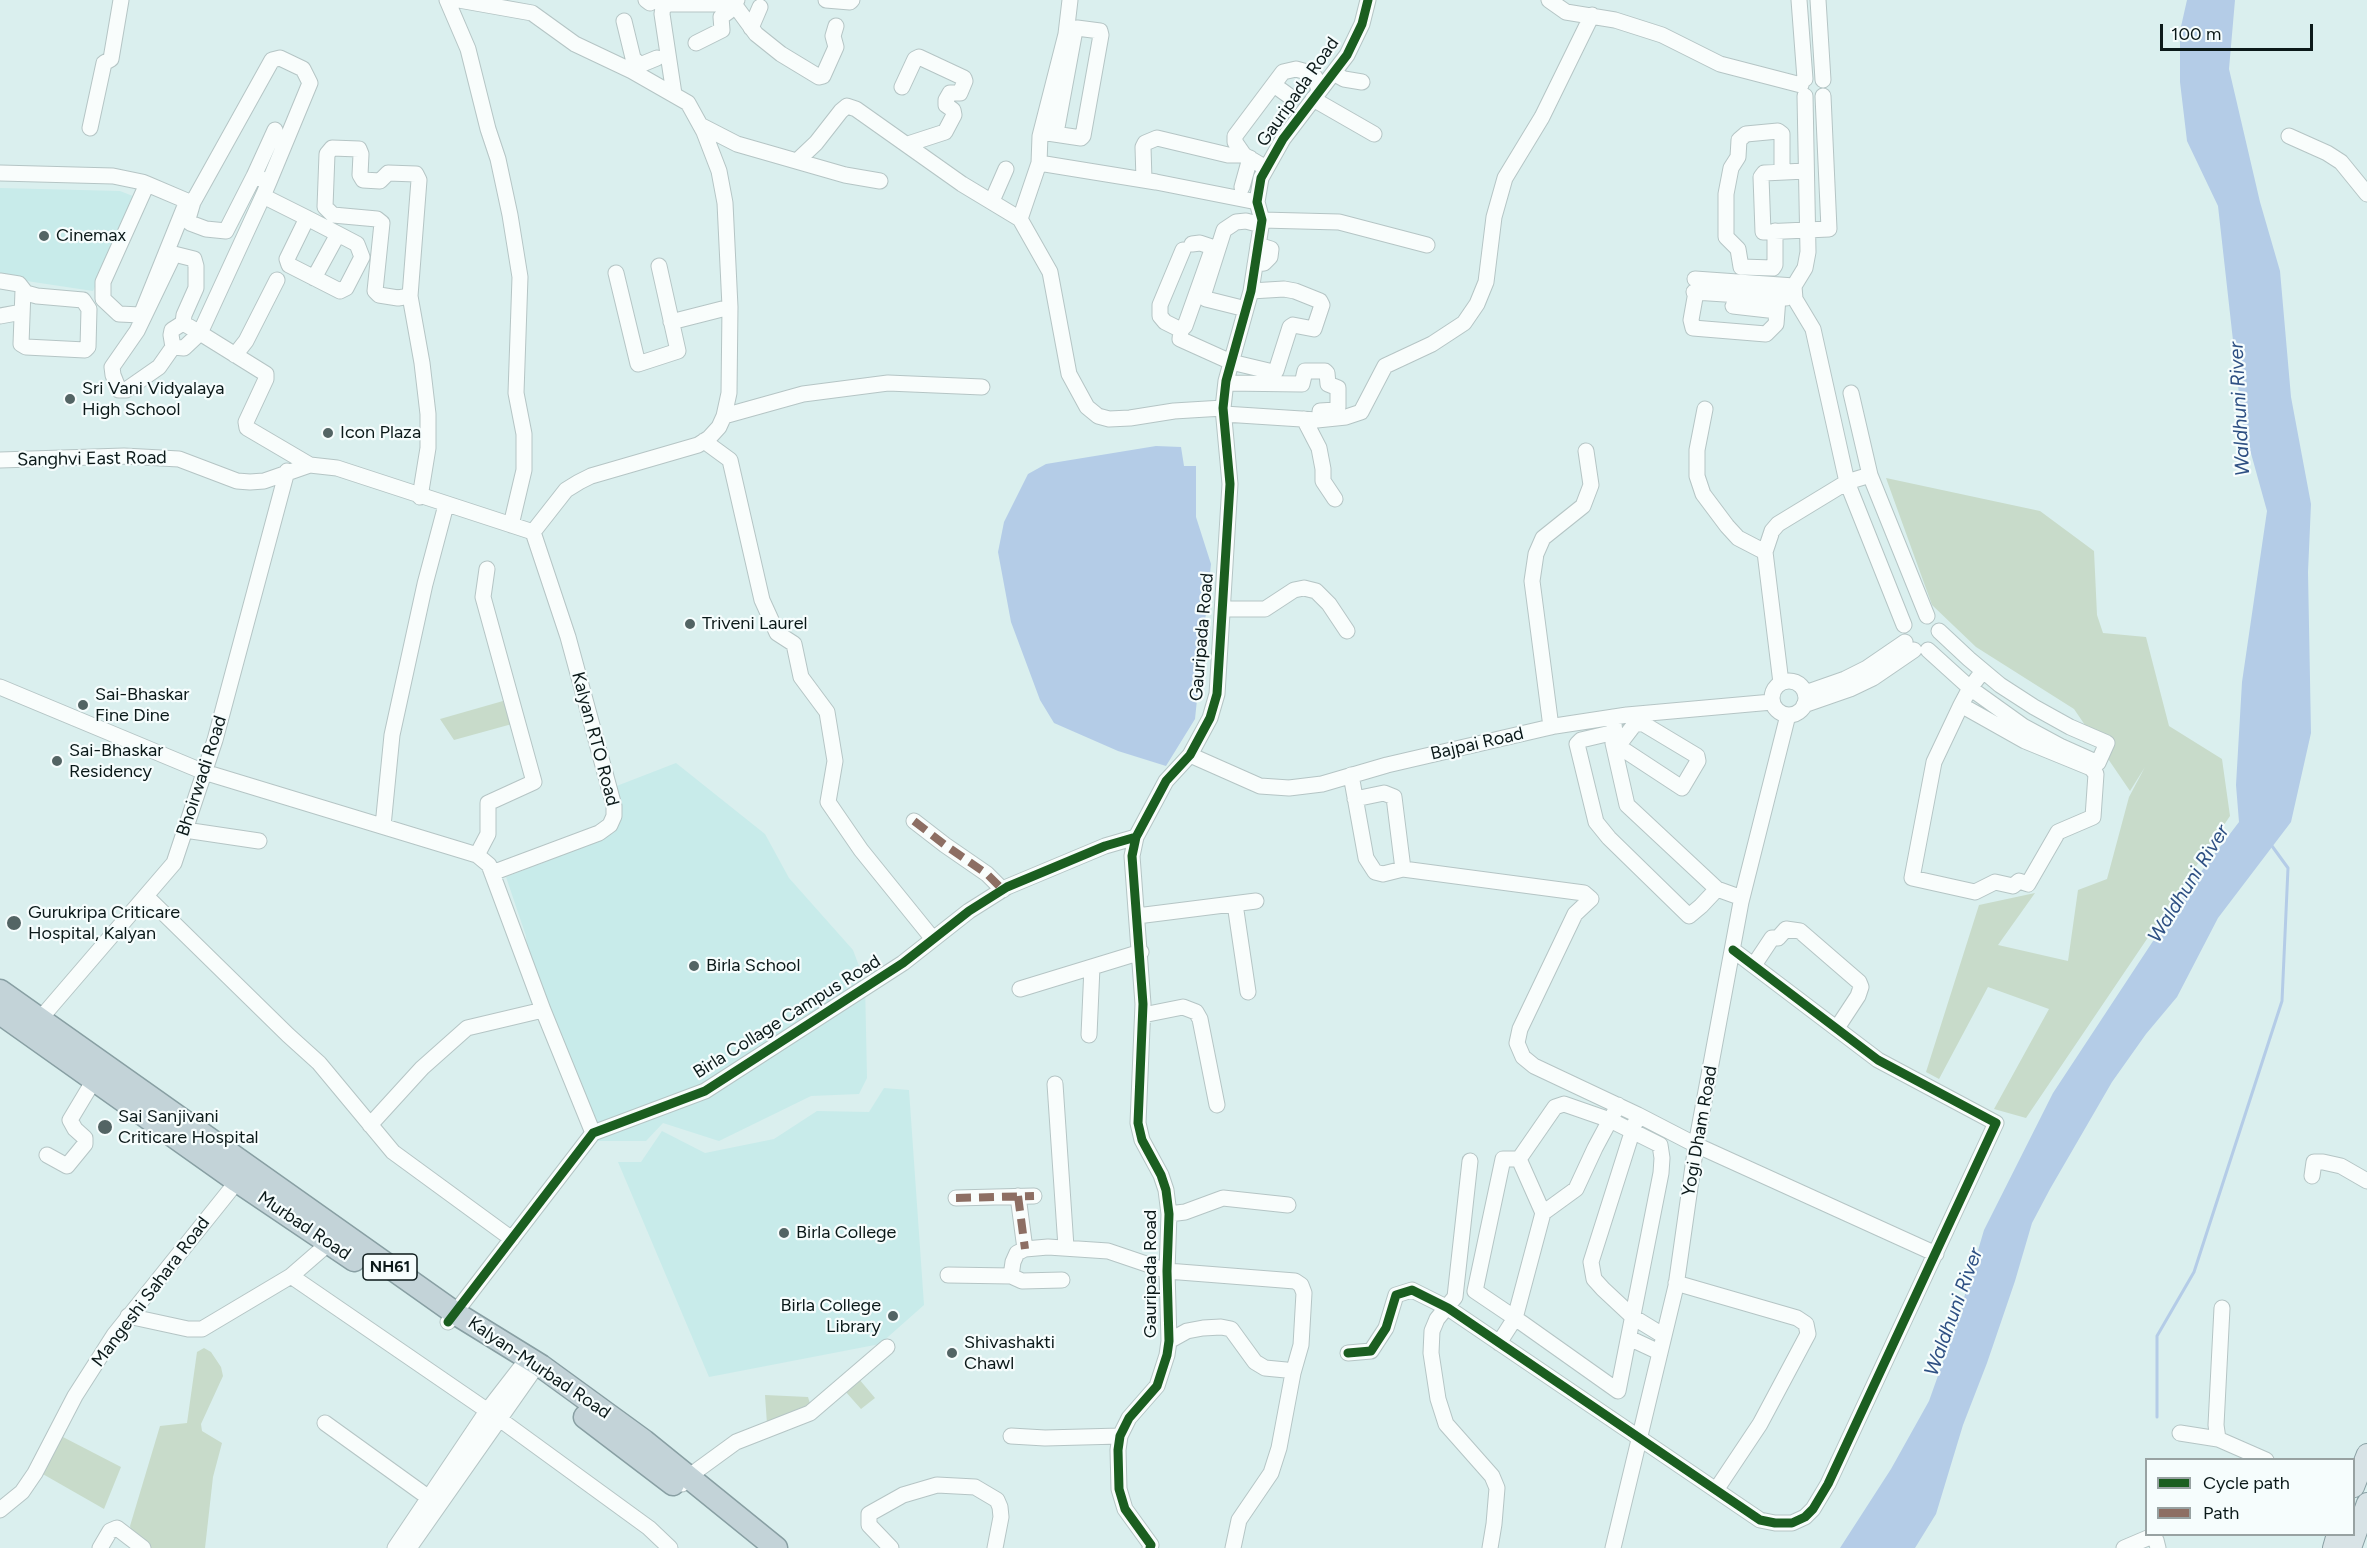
<!DOCTYPE html>
<html>
<head>
<meta charset="utf-8">
<style>
	body { margin:0 }
	#map { position:relative; width:2367px; height:1548px; overflow:hidden; background:#daefee; font-family:Figtree,sans-serif }
	canvas { display:block }
	.legend { position:absolute; left:2145px; top:1458px; width:210px; height:78px; box-sizing:border-box; background:#f6fdfd; border:2px solid #98a2a2; margin:0; padding:8px 10px; list-style:none; font-size:18px; color:#0b1919 }
	.legend li { display:flex; align-items:center; gap:12px; height:30px }
	.legend b { width:30px; border:2px solid #98a2a2 }
	.scale { position:absolute; left:2160px; top:24px; width:153px; height:27px; box-sizing:border-box; border:3px solid #0b1919; border-top:0; padding-left:8px; font-size:18px; line-height:21px; white-space:nowrap; color:#0b1919; -webkit-text-stroke:4px #f6fdfd; paint-order:stroke }
</style>
</head>
<body>
<div id="map">
<canvas width="2367" height="1548"></canvas>
<ul class="legend">
<li><b style="height:8px;background:#1b5e20"></b>Cycle path</li>
<li><b style="height:8px;background:#8d6e63"></b>Path</li>
</ul>
<div class="scale">100 m</div>
</div>
<script>
const ctx = document.querySelector('canvas').getContext('2d');
ctx.lineJoin = 'round';
function fill(path, color) {
  ctx.fillStyle = color;
  ctx.fill(path, 'evenodd');
}
function shape(rows) {
  const path = new Path2D();
  for (const r of rows) {
    if (r.length === 3) {
      path.moveTo(r[0] + r[2], r[1]);
      path.arc(r[0], r[1], r[2], 0, 2 * Math.PI);
      continue;
    }
    path.moveTo(r[0], r[1]);
    for (let i = 2; i < r.length; i += 2) path.lineTo(r[i], r[i + 1]);
  }
  return path;
}
function stroke(path, color, width, dash) {
  ctx.strokeStyle = color;
  ctx.lineWidth = width;
  ctx.lineCap = dash ? 'butt' : 'round';
  ctx.setLineDash(dash || []);
  ctx.stroke(path);
}
function drawText(font, color, halo, rows, align = 'center') {
  ctx.font = font + ' Figtree,sans-serif';
  ctx.lineWidth = 4.5;
  ctx.setLineDash([]);
  ctx.textBaseline = 'middle';
  ctx.strokeStyle = halo;
  ctx.fillStyle = color;
  for (const [text, x, y, turn = 0] of rows) {
    ctx.save();
    ctx.translate(x, y);
    ctx.rotate((+turn || 0) * Math.PI / 180);
    ctx.textAlign = isNaN(turn) ? turn : align;
    if (halo) ctx.strokeText(text, 0, 0);
    ctx.fillText(text, 0, 0);
    ctx.restore();
  }
}
const built = shape([
	[0,188,120,191,138,198,93,291,0,277],
	[676,763,765,834,789,878,853,950,865,982,867,1078,859,1094,811,1096,719,1141,663,1123,646,1141,596,1141,552,1024,530,1001,526,936,506,877,604,839,620,817,614,787],
	[884,1088,909,1090,924,1305,880,1344,709,1377,618,1162,641,1162,662,1131,705,1153,774,1139,817,1111,869,1112]
]);
const green = shape([
	[1886,478,2040,511,2094,551,2097,615,2103,633,2146,637,2169,726,2222,759,2230,816,2026,1118,1994,1109,2049,1009,1988,987,1939,1079,1926,1072,1979,905,2035,893,1998,945,2068,961,2078,890,2107,879,2129,797,2145,767,2130,791,2074,709,1976,647,1932,605],
	[503,701,512,724,454,740,440,719],
	[204,1348,211,1352,221,1367,223,1376,201,1424,202,1431,222,1443,213,1477,205,1548,147,1548,133,1537,130,1526,160,1426,187,1423,197,1352],
	[859,1379,875,1398,861,1409,845,1391],
	[765,1395,808,1397,811,1407,767,1424],
	[61,1436,121,1467,104,1509,41,1473]
]);
const water = shape([
	[2187,0,2235,0,2229,69,2260,202,2280,271,2291,397,2311,504,2308,572,2311,733,2291,822,2218,918,2177,997,2146,1034,2112,1082,2050,1189,2032,1223,2015,1281,1987,1363,1963,1425,1936,1514,1915,1548,1840,1548,1891,1469,1929,1401,1956,1325,1984,1230,2053,1093,2184,894,2239,822,2236,785,2242,682,2267,511,2242,421,2218,206,2187,141,2180,82,2180,31],
	[1156,446,1181,447,1184,466,1196,466,1196,517,1211,564,1195,719,1166,766,1118,751,1054,723,1040,700,1011,622,998,552,1004,522,1028,474,1046,464]
]);
const stream = shape([
	[2157,1417,2157,1336,2194,1272,2282,1001,2288,868,2272,846]
]);
const minor = shape([
	[447,0,468,49,488,129,498,159,510,215,520,277,516,393,524,434,524,470,511,525],
	[459,0,532,13,575,44,632,71,688,103,704,132,719,171,725,203,730,307,729,393,724,416,719,427,709,438,698,445,591,476,579,482,566,490,533,532],
	[646,0,650,3,656,0],
	[826,0,850,2,852,0],
	[1549,0,1566,12,1615,20,1662,35,1720,64,1801,85],
	[1799,0,1805,79],
	[1818,0,1823,80],
	[624,21,633,58,640,65],
	[751,28,760,7],
	[696,43,722,30,721,17,728,12,737,0],
	[632,71,640,65,657,58],
	[1335,74,1344,79,1362,82],
	[1274,85,1292,98],
	[902,87,915,59,919,57,964,78,965,81,960,93,950,93,946,100,946,105,953,110,954,115,945,132,908,144],
	[674,94,662,14,663,7,669,4,734,4,756,34,781,54,819,77,823,76,836,47,833,36,836,26],
	[1805,96,1808,252,1805,268,1794,286,1795,299,1813,329,1847,482,1904,625],
	[1313,99,1374,134],
	[700,125,737,144,845,175,880,181],
	[90,128,104,63,111,59,121,0],
	[1041,132,1081,138,1083,136,1101,35,1100,31,1077,28,1075,30,1056,133],
	[2289,136,2327,153,2341,162,2367,194],
	[1244,155,1235,142,1235,136,1283,72,1296,69,1307,72,1315,77,1319,91],
	[797,161,816,143,841,111,847,106,856,109,962,184,1020,219,1050,272,1069,374,1087,407,1098,416,1109,419,1130,418,1174,411,1223,408],
	[1039,163,1040,136,1066,34,1070,0],
	[1806,171,1764,173,1761,177,1763,232,1829,229,1823,96],
	[0,173,113,176,142,182,147,184,187,201,141,315,119,314,103,299,103,282,147,184],
	[254,176,275,130],
	[1144,180,1143,147,1145,143,1157,138,1228,155,1244,155,1266,168],
	[269,182,254,176,226,231,206,229,190,223,188,219,193,202,272,60,280,58,303,69,310,83,269,182,263,196,200,333,266,374,266,379,246,422,247,428,310,465],
	[1242,187,1250,158],
	[263,196,307,218,338,234,357,244,362,257,346,288,340,291,289,265,287,259,307,218],
	[992,201,1006,169],
	[1020,219,1039,163,1156,182,1257,202],
	[1262,220,1339,222,1427,245],
	[1775,231,1775,265,1773,268,1741,267,1738,249,1726,237,1726,194,1731,168,1738,157,1739,140,1746,134,1778,131,1782,134,1782,172],
	[1183,250,1160,305,1160,316,1165,322,1181,330,1180,339,1231,362,1273,372,1276,371,1290,327,1293,325,1314,329,1322,305,1320,301,1295,291,1284,289,1251,291],
	[174,254,194,259,196,266,196,288,184,315,183,323,200,333,184,348,173,347,159,367,126,390,119,390,113,375,112,367,137,331,174,254],
	[1255,264,1264,263,1270,257,1271,249,1258,245],
	[616,273,638,364,678,351,659,266],
	[314,278,338,234],
	[1695,279,1794,286],
	[0,281,19,284,26,293,37,296,83,300,89,309,88,347,85,350,26,347,21,344,23,290],
	[1694,292,1786,298],
	[1696,292,1691,320,1693,328,1766,334,1776,324,1778,298],
	[410,296,398,298,379,295,375,291,382,223,377,219,333,215,325,207,327,154,332,148,359,149,361,154,360,175,363,180,380,181,388,173,416,174,419,180,410,296,422,363,428,414,428,448,420,497],
	[1733,306,1777,311],
	[1246,309,1206,299,1204,293,1224,230,1236,222,1246,221,1261,225],
	[0,316,22,312],
	[671,322,730,307],
	[1181,330,1185,326,1212,250,1212,247,1200,243,1192,244],
	[173,347,171,335,172,330,183,323],
	[235,355,246,341,277,280],
	[1226,383,1302,384,1305,371,1325,371,1327,373,1328,384,1338,388,1338,407,1336,410,1320,411],
	[1851,393,1870,475,1927,616],
	[1705,409,1697,450,1697,476,1703,494,1727,526,1738,538,1765,552,1781,683],
	[1224,414,1317,420,1346,417,1361,412,1385,366,1432,344,1464,323,1477,304,1486,282,1494,217,1505,178,1542,117,1592,15],
	[724,416,803,394,888,383,982,387],
	[1304,419,1319,448,1323,469,1323,481,1335,499],
	[704,441,730,460,762,600,777,633,794,644,801,677,827,712,835,761,828,802,861,850,933,939],
	[0,460,124,456,179,459,237,481,250,482,264,481,310,465,337,468,533,532],
	[1765,552,1772,531,1778,524,1847,482,1870,475],
	[1223,609,1265,609,1294,590,1304,588,1316,591,1329,604,1347,631],
	[1928,650,1970,688,2023,726,2060,746,2098,763,2107,743,2070,727,2034,707,2000,685,1969,659,1939,631],
	[1789,698,17],
	[0,687,204,772,477,855,489,865,543,1010,593,1133],
	[1805,693,1845,679,1867,668,1905,642],
	[1804,705,1850,689,1873,678,1914,650],
	[1961,705,1934,762,1912,878,1975,892,1995,882,2013,886,2019,881,2028,884,2058,832,2093,817,2096,774,2091,768,2025,741,1961,705,1970,688,1983,671],
	[1613,717,1615,732,1581,740,1577,744,1596,822,1609,838,1689,916,1701,906,1717,889,1742,898],
	[1551,727,1532,581,1536,554,1543,538,1583,506,1591,485,1586,451],
	[1613,743,1627,805,1717,889],
	[1615,750,1618,746,1634,725,1642,723,1697,756,1698,761,1682,788,1618,746],
	[1190,755,1260,786,1289,788,1322,784,1387,765,1555,726,1627,715,1772,702],
	[1351,775,1366,858,1375,872,1383,874,1403,869,1584,893,1591,899,1575,914,1520,1029,1517,1043,1523,1057,1534,1066,1638,1115,1696,1145,1936,1254],
	[1355,799,1384,793,1394,797,1403,869],
	[914,821,945,845,987,874,1003,890],
	[383,826,392,735,425,584,446,505],
	[185,830,259,841],
	[477,855,488,834,488,803,534,782,483,597,487,569],
	[492,873,599,833,610,825,614,816,614,806,568,637,533,532],
	[146,896,288,1035,319,1063,393,1152,512,1239],
	[1235,904,1248,992],
	[1137,916,1256,901],
	[1754,965,1772,938,1778,938,1786,929,1800,931,1859,982,1861,987,1858,996,1837,1028],
	[1020,989,1141,952],
	[1143,1015,1183,1007,1196,1012,1200,1019,1217,1105],
	[34,1026,174,863,215,740,287,471],
	[1089,1035,1092,967],
	[1055,1084,1066,1247],
	[1635,1123,1591,1262,1594,1279,1603,1289,1633,1317,1664,1336],
	[370,1125,422,1068,467,1028,543,1010],
	[47,1155,67,1166,85,1144,85,1138,75,1129,70,1120,94,1080],
	[1519,1159,1555,1107,1564,1104,1610,1120,1660,1145,1662,1158,1661,1173,1618,1391,1515,1318,1543,1213,1576,1189,1595,1148,1610,1120,1613,1115,1618,1105],
	[1470,1161,1455,1297,1437,1319,1432,1331,1431,1353,1438,1399,1446,1424,1492,1476,1497,1488,1494,1524,1490,1548],
	[2312,1176,2314,1162,2323,1162,2341,1166,2367,1181],
	[1018,1196,1025,1249],
	[956,1198,1034,1196],
	[1169,1214,1185,1212,1223,1198,1288,1205],
	[948,1275,1011,1276,1022,1281,1062,1280],
	[291,1276,498,1418,649,1528,670,1548],
	[1011,1276,1013,1262,1017,1253,1025,1249,1048,1247,1108,1251,1167,1271,1295,1281,1301,1285,1304,1293,1301,1345,1293,1373],
	[1676,1283,1797,1318,1806,1324,1808,1334,1760,1424,1716,1490],
	[128,1316,188,1329,202,1329,291,1276,329,1243],
	[448,1322,593,1133,705,1091,903,963,969,911,1007,887,1105,846,1136,837],
	[1629,1338,1659,1352],
	[1169,1341,1187,1331,1203,1328,1221,1327,1231,1329,1255,1362,1265,1368,1286,1370,1293,1373,1279,1448,1271,1473,1239,1520,1233,1548],
	[1499,1343,1515,1318,1475,1291,1503,1159,1519,1159,1543,1213],
	[1348,1353,1371,1351,1386,1328,1396,1295,1412,1290,1448,1308,1760,1520,1775,1523,1792,1523,1805,1517,1813,1509,1828,1484,1996,1123,1878,1060,1733,950],
	[325,1423,436,1503],
	[2180,1433,2218,1439,2266,1460],
	[1011,1436,1045,1438,1120,1436],
	[2218,1439,2216,1425,2222,1308],
	[682,1484,688,1477,736,1442,810,1413,887,1347],
	[0,1510,22,1492,35,1473,75,1396,114,1335,243,1174],
	[100,1548,110,1531,117,1528,143,1548],
	[395,1548,487,1411,528,1358],
	[409,1548,538,1364],
	[891,1548,869,1525,869,1514,903,1495,937,1485,975,1487,997,1500,1000,1507,1001,1517,995,1548],
	[1150,1548,1151,1545,1125,1509,1119,1489,1118,1450,1120,1436,1129,1418,1157,1386,1167,1355,1169,1341,1167,1271,1169,1214,1166,1190,1161,1175,1142,1140,1138,1123,1143,1004,1132,856,1136,837,1166,781,1190,755,1210,718,1217,694,1230,484,1223,408,1226,381,1251,291,1262,220,1257,202,1261,178,1283,139,1347,55,1362,24,1368,0],
	[1613,1548,1676,1286,1696,1145,1741,902,1788,715],
	[2124,1548,2150,1537,2156,1540,2158,1548]
]);
const major = shape([
	[2354,1487,2367,1454],
	[2333,1548,2337,1534],
	[2351,1548,2367,1503]
]);
const highway = shape([
	[0,991,455,1313,541,1366,644,1441,776,1548],
	[0,1013,237,1181,354,1260],
	[585,1417,673,1484]
]);
const quiet = shape([
	[914,821,945,845,987,874,1003,890],
	[1018,1196,1025,1249],
	[956,1198,1034,1196]
]);
const cycleway = shape([
	[448,1322,593,1133,705,1091,903,963,969,911,1007,887,1105,846,1136,837],
	[1348,1353,1371,1351,1386,1328,1396,1295,1412,1290,1448,1308,1760,1520,1775,1523,1792,1523,1805,1517,1813,1509,1828,1484,1996,1123,1878,1060,1733,950],
	[1150,1548,1151,1545,1125,1509,1119,1489,1118,1450,1120,1436,1129,1418,1157,1386,1167,1355,1169,1341,1167,1271,1169,1214,1166,1190,1161,1175,1142,1140,1138,1123,1143,1004,1132,856,1136,837,1166,781,1190,755,1210,718,1217,694,1230,484,1223,408,1226,381,1251,291,1262,220,1257,202,1261,178,1283,139,1347,55,1362,24,1368,0]
]);
const markers = [
	[44,236,6,"#536464"],
	[70,399,6,"#536464"],
	[328,433,6,"#536464"],
	[690,624,6,"#536464"],
	[83,705,6,"#536464"],
	[57,761,6,"#536464"],
	[14,923,8,"#536464"],
	[694,966,6,"#536464"],
	[105,1127,8,"#536464"],
	[784,1233,6,"#536464"],
	[893,1316,6,"#536464"],
	[952,1353,6,"#536464"]
];
const shields = [
	[390,1267,54]
];
const shieldNames = [
	["NH61",390,1267]
];
const streetNames = [
	["Gauripada Road",1298,92,-55],
	["Sanghvi East Road",92,459,-1],
	["Gauripada Road",1202,637,-85],
	["Kalyan RTO Road",595,739,75],
	["Bajpai Road",1477,744,-13],
	["Bhoirwadi Road",202,776,-72],
	["Birla Collage Campus Road",787,1017,-32],
	["Yogi Dham Road",1700,1131,-80],
	["Murbad Road",304,1226,34],
	["Gauripada Road",1151,1274,-90],
	["Mangeshi Sahara Road",151,1292,-53],
	["Kalyan-Murbad Road",539,1368,34]
];
const poiNames = [
	["Cinemax",56,236],
	["Sri Vani Vidyalaya",82,389],
	["High School",82,410],
	["Icon Plaza",340,433],
	["Triveni Laurel",702,624],
	["Sai-Bhaskar",95,695],
	["Fine Dine",95,716],
	["Sai-Bhaskar",69,751],
	["Residency",69,772],
	["Gurukripa Criticare",28,913],
	["Hospital, Kalyan",28,934],
	["Birla School",706,966],
	["Sai Sanjivani",118,1117],
	["Criticare Hospital",118,1138],
	["Birla College",796,1233],
	["Birla College",881,1306,"right"],
	["Library",881,1327,"right"],
	["Shivashakti",964,1343],
	["Chawl",964,1364]
];
const waterNames = [
	["Waldhuni River",2240,409,-93],
	["Waldhuni River",2189,884,-58],
	["Waldhuni River",1954,1312,-70]
];
fill(built, '#c8ebea');
fill(green, '#c8dbca');
fill(water, '#b4cce7');
stroke(stream, '#b4cce7', 3);
stroke(minor, '#b5c5c5', 17);
stroke(major, '#889fa3', 22);
stroke(highway, '#889fa3', 25);
stroke(minor, '#f9fdfc', 15);
stroke(major, '#d8e3e6', 20);
stroke(highway, '#c3d3d8', 22);
stroke(quiet, '#8d6e63', 8, [15, 8]);
stroke(cycleway, '#1b5e20', 9);
for (const [x, y, r, color] of markers) {
  const dot = new Path2D();
  dot.arc(x, y, r, 0, 2 * Math.PI);
  ctx.fillStyle = color;
  ctx.fill(dot);
  stroke(dot, '#f6fdfd', 2);
}
for (const [x, y, w] of shields) {
  const box = new Path2D();
  box.roundRect(x - w / 2, y - 13, w, 26, 4.5);
  ctx.fillStyle = '#f6fdfd';
  ctx.fill(box);
  stroke(box, '#0b1919', 1.5);
}
drawText('bold 16px', '#0b1919', null, shieldNames);
drawText('18px', '#0b1919', '#f6fdfd', streetNames);
drawText('18px', '#0b1919', '#f6fdfd', poiNames, 'left');
drawText('italic 20px', '#2e5083', '#f6fdfd', waterNames);
</script>
</body>
</html>
